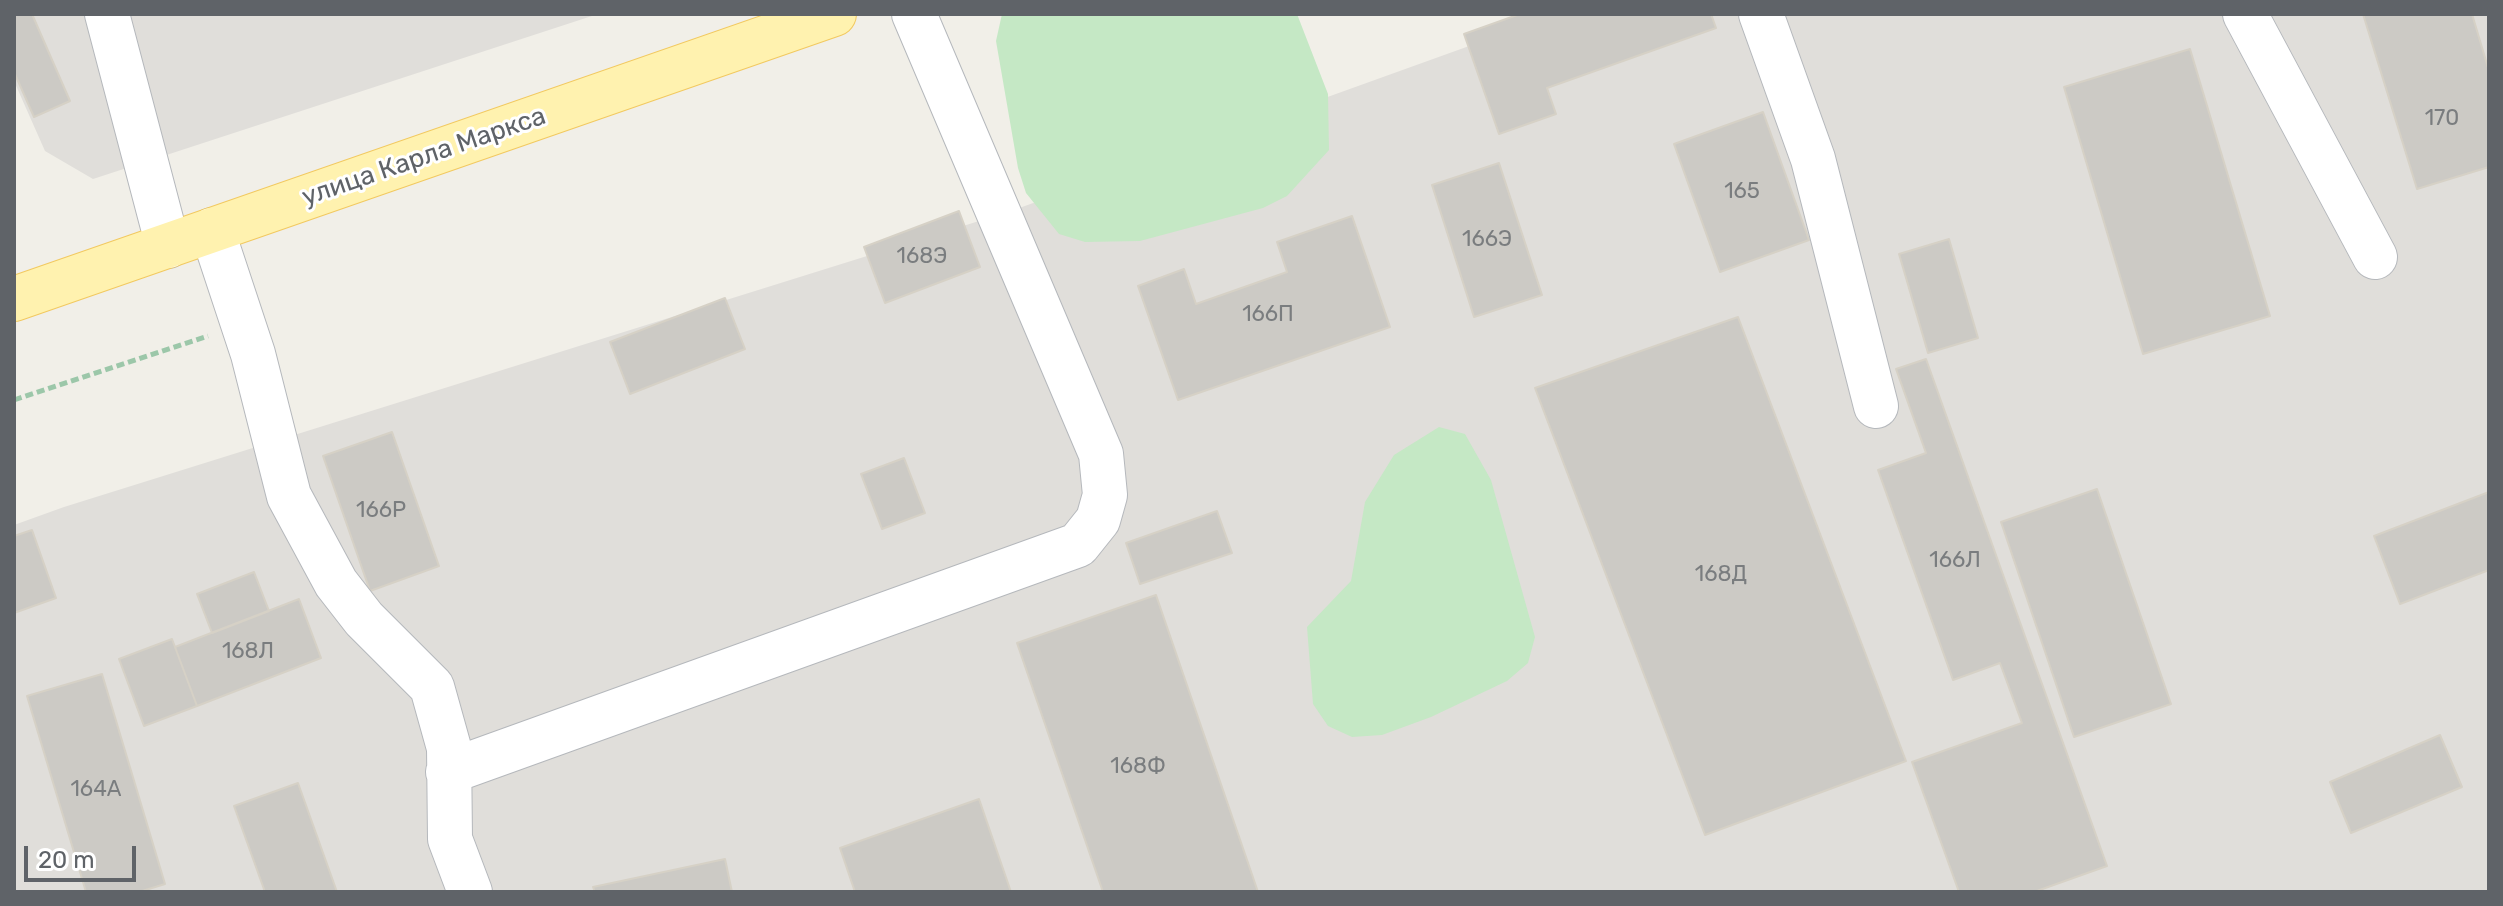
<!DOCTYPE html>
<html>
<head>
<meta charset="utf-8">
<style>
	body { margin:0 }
	#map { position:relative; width:2503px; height:906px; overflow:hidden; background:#f1efe8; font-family:Rubik,sans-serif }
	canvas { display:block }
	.frame { position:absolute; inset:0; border:16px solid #5f6368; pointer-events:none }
	.scale { position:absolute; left:24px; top:846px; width:112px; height:36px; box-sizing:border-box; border:4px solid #5f6368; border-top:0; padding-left:10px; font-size:24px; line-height:28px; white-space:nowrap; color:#5f6368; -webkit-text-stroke:6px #fff; paint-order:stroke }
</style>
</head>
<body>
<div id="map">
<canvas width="2503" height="906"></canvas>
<div class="frame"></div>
<div class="scale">20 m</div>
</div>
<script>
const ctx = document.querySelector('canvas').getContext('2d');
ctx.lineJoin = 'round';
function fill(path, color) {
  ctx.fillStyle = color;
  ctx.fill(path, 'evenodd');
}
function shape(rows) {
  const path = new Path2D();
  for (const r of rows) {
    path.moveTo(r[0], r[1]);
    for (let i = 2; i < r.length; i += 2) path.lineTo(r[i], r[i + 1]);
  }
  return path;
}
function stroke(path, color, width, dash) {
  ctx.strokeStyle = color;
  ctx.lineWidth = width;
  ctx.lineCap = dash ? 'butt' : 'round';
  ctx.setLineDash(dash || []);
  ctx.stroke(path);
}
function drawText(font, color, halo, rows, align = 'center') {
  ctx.font = font + ' Rubik,sans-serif';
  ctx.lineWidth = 6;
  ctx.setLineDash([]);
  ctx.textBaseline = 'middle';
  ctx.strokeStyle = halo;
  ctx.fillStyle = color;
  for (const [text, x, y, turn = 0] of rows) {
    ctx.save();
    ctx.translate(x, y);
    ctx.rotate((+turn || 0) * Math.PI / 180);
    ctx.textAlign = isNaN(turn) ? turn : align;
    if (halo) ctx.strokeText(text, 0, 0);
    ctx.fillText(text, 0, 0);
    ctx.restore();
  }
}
const industrial = shape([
	[14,14,598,14,93,179,45,151,14,81],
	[1558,14,2489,14,2489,892,14,892,14,525,64,507,1011,211]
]);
const green = shape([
	[1002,14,1297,14,1328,94,1329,150,1287,196,1263,208,1140,241,1085,242,1059,234,1026,193,1018,168,996,41],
	[1439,427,1465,434,1491,480,1535,637,1528,663,1507,681,1431,717,1382,735,1352,737,1328,726,1313,704,1307,627,1351,581,1365,502,1394,455]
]);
const building = shape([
	[14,14,32,14,70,101,34,117,14,72,14,14],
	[1520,14,1711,14,1716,28,1547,88,1556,114,1499,134,1464,34,1520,14],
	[2363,14,2472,14,2489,71,2489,167,2417,189,2363,14],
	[2190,49,2270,316,2143,354,2064,87,2190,49],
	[1763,112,1809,240,1720,272,1674,144,1763,112],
	[1499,163,1542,295,1474,317,1432,185,1499,163],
	[959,211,980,267,885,303,864,247,959,211],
	[1352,216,1390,327,1178,400,1138,286,1184,269,1196,304,1287,272,1277,242,1352,216],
	[1949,239,1978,338,1928,353,1899,254,1949,239],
	[725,298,745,349,630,394,610,342,725,298],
	[1738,317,1906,761,1705,835,1535,388,1738,317],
	[1926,359,2107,866,2034,892,1959,892,1912,762,2022,723,2000,663,1953,680,1878,470,1926,453,1896,369,1926,359],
	[392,432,439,566,370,591,323,456,392,432],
	[904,458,925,513,882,529,861,474,904,458],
	[2097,489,2171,704,2074,737,2001,522,2097,489],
	[2489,492,2489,570,2400,604,2374,536,2489,492],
	[1217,511,1232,553,1140,584,1126,543,1217,511],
	[32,530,56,598,14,613,14,536,32,530],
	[254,572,269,611,212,633,197,594,254,572],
	[1156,595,1258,892,1103,892,1017,643,1156,595],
	[299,599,321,658,197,706,175,647,299,599],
	[172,639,197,706,144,726,119,659,172,639],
	[102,674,165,884,139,892,86,892,27,696,102,674],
	[2440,735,2462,787,2351,833,2330,782,2440,735],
	[298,783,337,892,265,892,234,806,298,783],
	[979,799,1011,892,855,892,840,848,979,799],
	[725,859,732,892,595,892,593,887,725,859]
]);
const path = shape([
	[14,400,208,336]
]);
const minor = shape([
	[107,14,168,246],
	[1761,14,1813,159,1876,406],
	[2245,14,2375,257],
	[212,230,253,354,289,496,336,583,364,619,432,687,449,748,450,839,470,892],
	[448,772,1078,545,1098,520,1105,495,1101,454,914,14]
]);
const major = shape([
	[14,299,834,14]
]);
const numberNames = [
	["170",2442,119],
	["165",1742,192],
	["166Э",1487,240],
	["168Э",922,257],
	["166П",1268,315],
	["166Р",381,511],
	["166Л",1955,561],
	["168Д",1721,575],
	["168Л",248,652],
	["168Ф",1138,767],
	["164А",96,790]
];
const streetNames = [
	["улица Карла Маркса",424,157,-19]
];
fill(industrial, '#e0deda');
fill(green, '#c5e8c5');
fill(building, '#cccac5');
stroke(building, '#d6d1c6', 2);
stroke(minor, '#b5b8bc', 46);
stroke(major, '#f2c960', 46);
stroke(path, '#9cc7a9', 5, [8, 4]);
stroke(minor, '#fff', 44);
stroke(major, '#fff2af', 44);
drawText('22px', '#7a7d7f', null, numberNames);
drawText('26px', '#5f6368', '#fff', streetNames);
</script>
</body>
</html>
